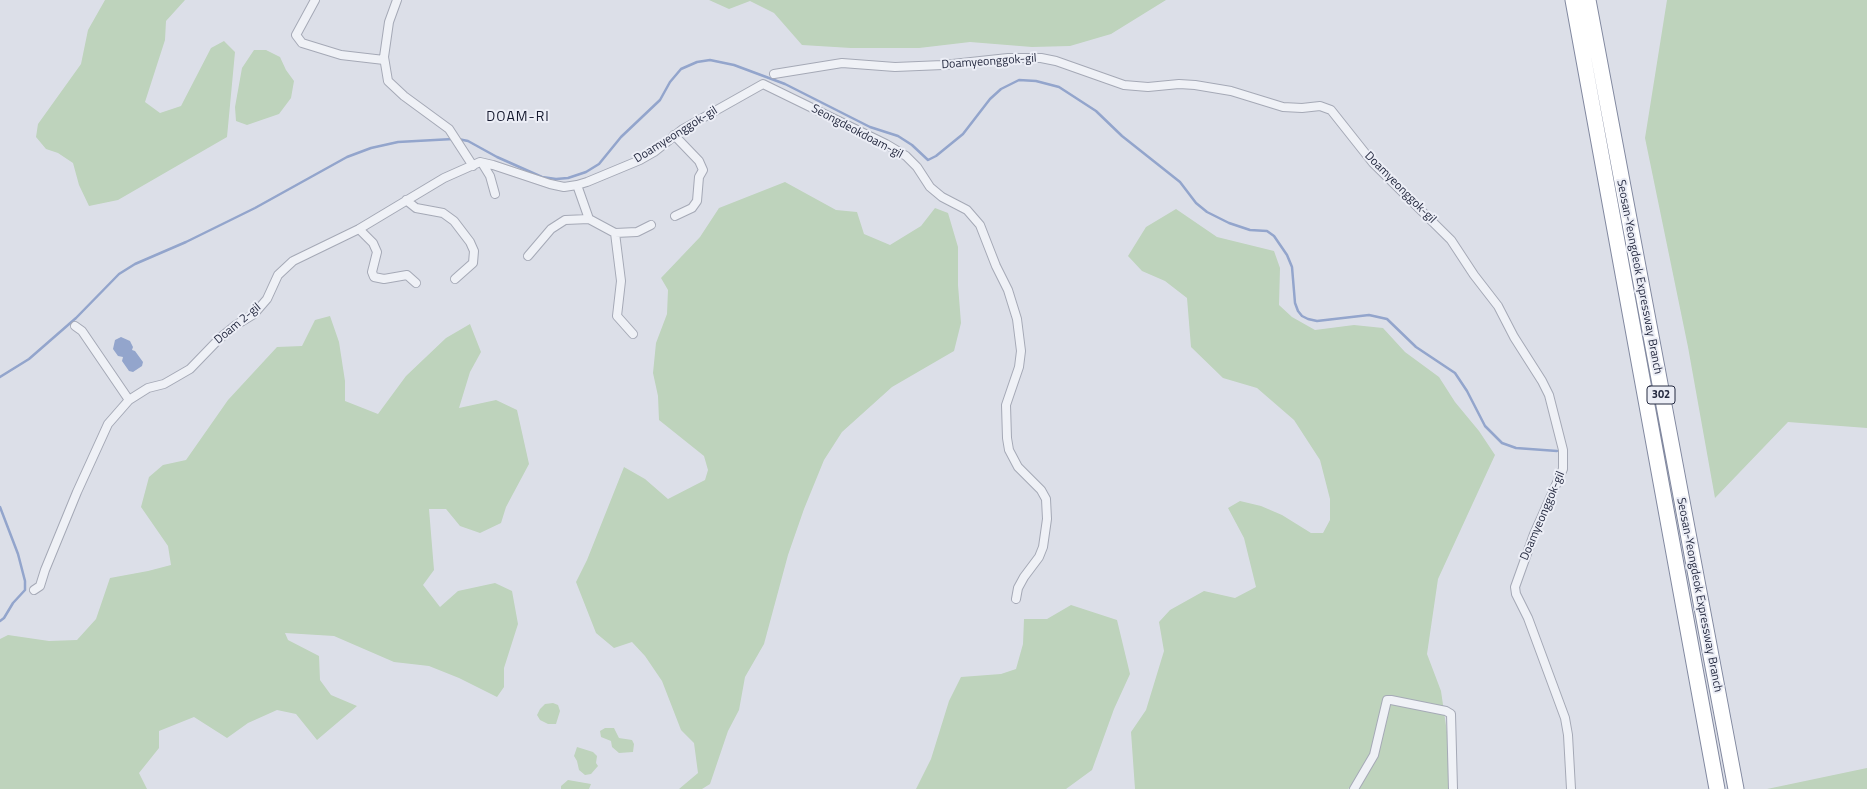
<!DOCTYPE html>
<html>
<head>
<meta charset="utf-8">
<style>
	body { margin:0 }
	canvas { display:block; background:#dcdfe8 }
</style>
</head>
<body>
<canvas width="1867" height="789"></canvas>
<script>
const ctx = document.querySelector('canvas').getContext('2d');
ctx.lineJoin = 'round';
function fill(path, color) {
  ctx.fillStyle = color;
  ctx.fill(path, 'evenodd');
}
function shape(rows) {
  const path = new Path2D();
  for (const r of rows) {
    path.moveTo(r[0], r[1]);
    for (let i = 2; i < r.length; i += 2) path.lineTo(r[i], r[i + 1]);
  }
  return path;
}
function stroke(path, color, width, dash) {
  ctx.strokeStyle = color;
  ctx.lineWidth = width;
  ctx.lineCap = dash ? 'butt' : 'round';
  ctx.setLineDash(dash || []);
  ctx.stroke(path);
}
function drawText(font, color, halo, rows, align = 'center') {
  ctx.font = font + ' "Titillium Web",sans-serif';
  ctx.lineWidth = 4;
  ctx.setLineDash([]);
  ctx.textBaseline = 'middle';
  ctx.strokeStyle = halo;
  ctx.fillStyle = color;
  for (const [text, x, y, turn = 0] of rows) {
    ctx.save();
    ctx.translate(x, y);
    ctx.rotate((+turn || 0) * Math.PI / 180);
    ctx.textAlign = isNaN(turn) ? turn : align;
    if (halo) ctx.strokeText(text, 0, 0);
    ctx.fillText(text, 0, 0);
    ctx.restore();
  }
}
const green = shape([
	[105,0,185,0,166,21,165,40,145,102,160,113,181,106,211,48,224,41,235,52,227,137,118,200,89,206,79,185,73,163,58,153,46,149,36,137,38,124,81,64,88,30],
	[709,0,1166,0,1111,34,1070,46,1032,47,970,42,919,48,851,48,802,45,774,13,750,1,729,9],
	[1667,0,1867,0,1867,428,1788,422,1715,498,1688,347,1645,138],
	[254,50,266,50,280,57,286,70,294,81,291,98,279,114,247,125,236,121,235,107,242,68],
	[785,182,836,210,857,212,864,234,890,245,921,226,935,208,948,213,958,247,958,285,961,323,954,351,892,387,842,432,824,460,804,509,788,555,764,644,745,677,739,710,728,731,710,784,702,789,679,789,698,773,694,743,681,730,662,681,645,656,632,642,614,648,596,633,576,582,587,560,624,467,645,479,668,499,705,480,708,470,704,456,659,420,658,396,653,373,656,343,667,314,668,290,661,278,700,237,719,208],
	[1176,209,1217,237,1274,251,1280,268,1279,305,1292,317,1315,330,1354,325,1383,328,1405,352,1439,377,1455,402,1479,431,1495,455,1438,579,1427,654,1441,691,1452,767,1448,789,1358,789,1351,787,1348,789,1135,789,1131,732,1146,710,1164,651,1159,622,1170,610,1204,591,1235,598,1256,587,1244,538,1228,508,1240,501,1261,506,1282,515,1311,533,1323,533,1330,520,1330,499,1320,460,1294,420,1257,388,1223,378,1191,347,1187,298,1165,281,1142,271,1128,256,1146,227],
	[330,316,339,342,345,381,345,401,378,414,406,376,446,338,470,324,481,352,470,372,459,408,496,400,517,410,529,464,506,507,501,523,480,533,460,526,446,509,429,509,434,570,423,585,440,607,458,591,495,583,512,591,518,624,504,668,504,687,497,697,459,678,429,666,394,662,334,636,285,633,288,640,319,656,320,680,331,695,357,706,317,740,296,714,277,710,248,723,227,738,194,717,159,731,159,748,139,773,147,789,0,789,0,639,8,635,49,641,77,640,96,619,110,578,148,571,171,565,168,546,141,507,149,477,163,465,186,460,228,400,277,347,302,346,315,320],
	[1071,605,1117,620,1130,674,1114,709,1092,770,1066,789,916,789,931,759,949,701,961,677,1001,674,1016,669,1023,644,1024,619,1047,619],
	[553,703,558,705,560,711,556,724,548,724,540,720,537,715,540,709,545,704],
	[605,728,614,728,619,738,632,740,634,744,633,752,619,753,612,747,611,741,601,737,600,731],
	[577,747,593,752,597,756,596,763,598,766,591,774,585,775,579,770,577,761,574,756],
	[1867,768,1867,789,1767,789],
	[568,780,591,784,589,789,561,789,561,786]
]);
const water = shape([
	[121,337,130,341,133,347,132,350,135,351,143,362,142,366,133,372,129,371,122,361,123,357,118,356,113,349,115,340]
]);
const stream = shape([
	[458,139,468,141,497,157,542,177,556,179,568,178,586,172,599,164,621,137,660,100,670,82,681,69,697,62,710,60,734,65,785,84,870,127,898,136,912,145,928,160,936,156,963,134,990,99,1001,89,1019,80,1036,81,1059,87,1096,111,1122,136,1180,182,1196,203,1207,212,1229,223,1250,230,1267,231,1274,236,1287,255,1292,267,1295,303,1298,311,1302,316,1308,319,1317,321,1369,315,1387,319,1416,347,1455,373,1467,391,1485,426,1502,443,1516,448,1557,451],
	[0,377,29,359,76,318,119,274,135,264,186,242,255,208,347,157,371,148,398,142,453,139],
	[0,507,18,554,25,581,25,590,13,603,4,618,0,621]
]);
const street = shape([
	[315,0,296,35,302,43,341,55,384,60],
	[397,0,389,22,384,57,388,81,404,96,449,129,473,166],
	[774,74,842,63,895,67,943,65,1008,58,1041,58,1056,61,1124,85,1148,87,1179,84,1195,85,1231,91,1283,107,1302,108,1320,106,1331,110,1373,163,1451,240,1474,275,1498,306,1514,337,1542,381,1549,395,1563,450,1563,469,1534,534,1515,587,1516,594,1528,618,1565,718,1568,735,1571,789],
	[674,135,699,161,703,170,699,177,697,201,692,208,675,216],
	[482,163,490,176,495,194],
	[577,185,589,219],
	[406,200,416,208,443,213,454,221,470,242,474,251,473,263,455,279],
	[359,229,373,243,377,252,372,272,374,277,384,279,407,275,416,283],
	[615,233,621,281,617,316,633,334],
	[528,256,551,229,565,220,589,219,615,233,637,232,651,225],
	[75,326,82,331,129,400],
	[34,590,40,586,45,570,77,492,108,424,129,400,148,388,164,384,190,369,220,338,236,325,254,314,267,299,278,275,293,261,359,229,444,178,480,162,493,165,550,184,564,187,577,185,587,182,640,160,654,152,683,129,763,84,886,144,906,156,917,167,930,187,942,197,967,210,980,225,996,266,1008,290,1017,319,1021,351,1019,367,1006,405,1007,438,1009,450,1018,467,1041,490,1046,499,1047,519,1043,547,1039,557,1024,577,1018,588,1016,599],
	[1354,789,1374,755,1387,700,1391,700,1446,711,1451,714,1453,789]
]);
const highway = shape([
	[1573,0,1717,789],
	[1588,0,1736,789]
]);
const shields = [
	[1661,395,28]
];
const shieldNames = [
	["302",1661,395]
];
const streetNames = [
	["Doamyeonggok-gil",989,62,-4],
	["Seongdeokdoam-gil",857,132,28],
	["Doamyeonggok-gil",676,135,-32],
	["Doamyeonggok-gil",1400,188,45],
	["Seosan-Yeongdeok Expressway Branch",1639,277,79],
	["Doam 2-gil",238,324,-40],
	["Doamyeonggok-gil",1543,516,-67],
	["Seosan-Yeongdeok Expressway Branch",1699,595,79]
];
const quarterNames = [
	["DOAM-RI",518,118]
];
fill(green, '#bed3bc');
fill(water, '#93a5cc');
stroke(stream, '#93a5cc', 2.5);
stroke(street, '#a5a9b6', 10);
stroke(highway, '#8289a0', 17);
stroke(street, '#eff1f6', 8);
stroke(highway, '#fff', 15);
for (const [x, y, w] of shields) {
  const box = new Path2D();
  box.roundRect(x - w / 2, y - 9, w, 18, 3);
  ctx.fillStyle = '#eceef6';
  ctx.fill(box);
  stroke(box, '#252a40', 1);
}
drawText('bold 11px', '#252a40', null, shieldNames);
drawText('12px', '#252a40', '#eceef6', streetNames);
ctx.letterSpacing = '1px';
drawText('14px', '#171b30', '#eceef6', quarterNames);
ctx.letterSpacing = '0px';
</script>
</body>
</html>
